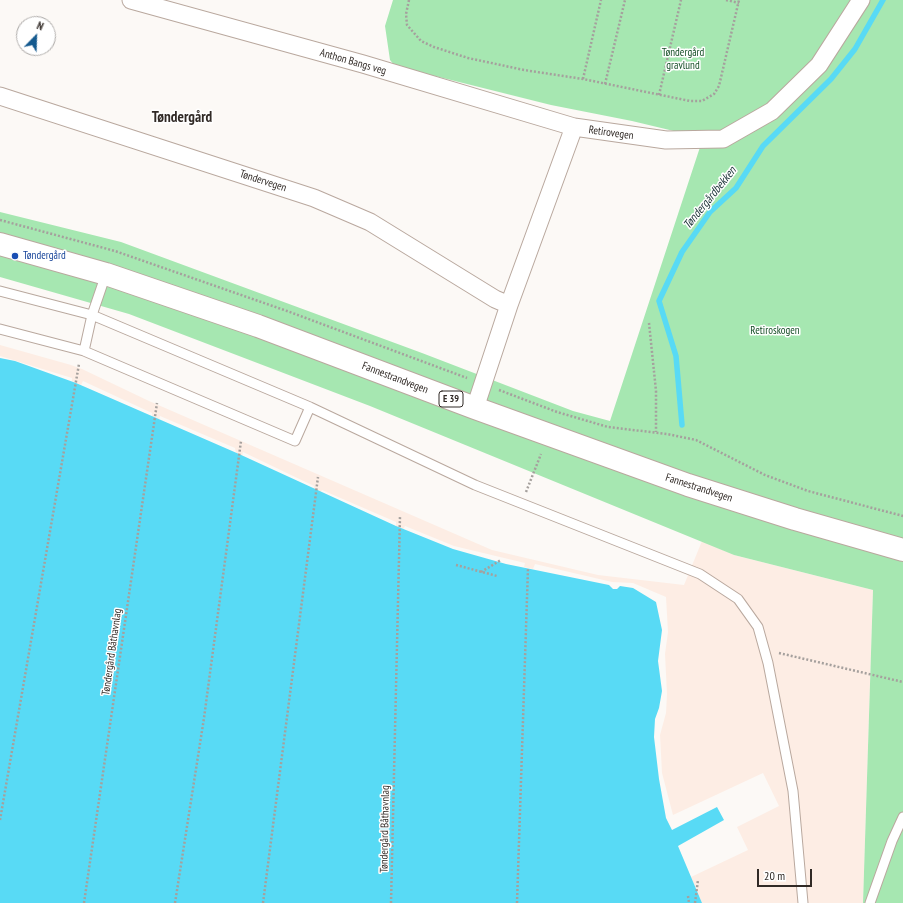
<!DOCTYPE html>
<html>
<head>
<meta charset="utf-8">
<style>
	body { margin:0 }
	#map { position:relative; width:903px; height:903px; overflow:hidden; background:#fcf9f6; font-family:"PT Sans Narrow",sans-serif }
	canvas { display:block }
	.north { position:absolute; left:16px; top:16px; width:40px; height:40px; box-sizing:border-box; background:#fff; border:1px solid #adaaa8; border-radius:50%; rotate:23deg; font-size:11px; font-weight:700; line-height:16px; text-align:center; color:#312a26 }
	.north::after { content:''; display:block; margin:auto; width:14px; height:18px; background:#155a8f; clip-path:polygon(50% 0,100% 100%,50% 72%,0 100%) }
	.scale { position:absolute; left:757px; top:869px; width:55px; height:18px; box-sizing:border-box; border:2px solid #312a26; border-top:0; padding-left:5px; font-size:12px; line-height:14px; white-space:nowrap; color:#312a26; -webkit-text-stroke:3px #fff; paint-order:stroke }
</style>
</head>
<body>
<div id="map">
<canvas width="903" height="903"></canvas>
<div class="north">N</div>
<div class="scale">20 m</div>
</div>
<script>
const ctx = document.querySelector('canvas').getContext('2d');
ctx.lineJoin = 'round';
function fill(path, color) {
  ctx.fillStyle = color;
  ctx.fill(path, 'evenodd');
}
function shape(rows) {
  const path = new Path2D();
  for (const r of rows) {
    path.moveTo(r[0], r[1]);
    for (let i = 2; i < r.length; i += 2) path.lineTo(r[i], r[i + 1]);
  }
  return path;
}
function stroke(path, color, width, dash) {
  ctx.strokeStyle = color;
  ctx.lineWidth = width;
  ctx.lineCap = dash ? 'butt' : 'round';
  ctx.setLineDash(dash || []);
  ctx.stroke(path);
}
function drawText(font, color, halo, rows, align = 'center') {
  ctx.font = font + ' "PT Sans Narrow",sans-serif';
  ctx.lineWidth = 3;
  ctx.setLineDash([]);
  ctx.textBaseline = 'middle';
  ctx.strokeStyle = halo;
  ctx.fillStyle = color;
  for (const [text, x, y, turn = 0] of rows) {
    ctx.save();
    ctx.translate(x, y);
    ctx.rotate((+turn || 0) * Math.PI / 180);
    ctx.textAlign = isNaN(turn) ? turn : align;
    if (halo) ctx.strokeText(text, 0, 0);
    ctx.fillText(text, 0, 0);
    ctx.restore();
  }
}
const built = shape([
	[0,345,71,365,82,369,149,401,492,550,598,575,684,585,702,541,734,555,873,590,863,903,702,903,691,877,748,850,737,827,779,806,763,773,673,815,662,773,660,735,666,713,667,694,665,654,668,632,666,597,633,583,612,582,535,564,533,569,524,567,525,563,454,546,405,526,403,530,396,526,396,522,322,490,320,493,313,490,314,486,243,452,242,456,236,453,235,448,160,416,159,420,152,417,152,413,83,381,81,385,72,381,72,378,0,356]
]);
const green = shape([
	[393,0,903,0,903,903,863,903,873,590,734,555,370,406,129,314,0,277,0,212,121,242,422,353,573,411,610,421,703,138,632,121,551,105,395,66,390,60,385,26]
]);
const water = shape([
	[0,358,15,361,76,383,239,454,396,526,453,549,506,564,609,585,613,589,617,589,620,586,633,588,656,602,662,630,658,661,662,691,659,708,655,719,654,737,659,779,666,818,672,830,717,807,724,820,678,846,702,903,0,903]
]);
const stream = shape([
	[682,425,676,356,659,301,682,252,710,212,736,188,763,146,831,79,855,49,883,0]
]);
const path = shape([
	[409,0,406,14,407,25,421,41,434,47,468,58,524,70,583,79,690,101,702,101,714,94,719,86,739,0],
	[726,0,739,3],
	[583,79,601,0],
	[605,84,625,0],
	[659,95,681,0],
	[0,220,115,251,287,311,467,378],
	[649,323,656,391,656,432],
	[499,390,557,412,608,427,667,434,696,440,765,475,808,491,903,516],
	[526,492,541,454],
	[456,565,497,576],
	[481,572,501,560],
	[779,653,903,682],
	[0,820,79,364],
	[688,896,689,903],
	[84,903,157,403],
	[175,903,204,718,241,441],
	[263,903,318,477],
	[391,903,400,516],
	[517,903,528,568],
	[695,903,698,880]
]);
const lane = shape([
	[0,291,92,315,310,407,295,441,84,351,0,329],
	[84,351,92,315,106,274],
	[310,407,475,485,700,574,738,599,758,627,768,663,793,791,803,903],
	[870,903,892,841,903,817]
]);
const street = shape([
	[131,0,363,64,574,127],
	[0,96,314,198,370,222,495,299,509,305],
	[475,408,509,305,574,127,666,140,723,139,772,111,819,65,861,0]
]);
const highway = shape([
	[0,244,106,274,258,326,475,408,688,485,795,519,903,550]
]);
const markers = [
	[15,256,4,"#1a4fb4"]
];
const shields = [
	[451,399,24]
];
const shieldNames = [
	["E 39",451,399]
];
const parkNames = [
	["Tøndergård",683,53],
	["gravlund",683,66],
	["Retiroskogen",775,331]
];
const streetNames = [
	["Anthon Bangs veg",353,62,16],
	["Retirovegen",611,133,8],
	["Tøndervegen",263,181,18],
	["Fannestrandvegen",395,378,21],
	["Fannestrandvegen",699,488,18],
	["Tøndergård Båthavnlag",112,652,-82],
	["Tøndergård Båthavnlag",385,829,-89]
];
const transitNames = [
	["Tøndergård",23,256]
];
const waterNames = [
	["Tøndergårdbekken",710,198,-51]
];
const districtNames = [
	["Tøndergård",182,118]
];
fill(built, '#fdede4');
fill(green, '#a6e7b1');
fill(water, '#58daf5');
stroke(stream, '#58daf5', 5.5);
stroke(lane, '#b9a89e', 11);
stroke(street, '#b9a89e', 19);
stroke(highway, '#b9a89e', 24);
stroke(path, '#a5a09d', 2.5, [2, 2]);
stroke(lane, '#fff', 9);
stroke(street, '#fff', 17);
stroke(highway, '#fff', 22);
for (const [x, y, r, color] of markers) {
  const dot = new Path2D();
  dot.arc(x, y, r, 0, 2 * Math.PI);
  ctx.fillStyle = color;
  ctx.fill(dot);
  stroke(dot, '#fff', 1.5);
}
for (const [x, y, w] of shields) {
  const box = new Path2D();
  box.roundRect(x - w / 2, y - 8, w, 16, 3);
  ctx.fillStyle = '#fff';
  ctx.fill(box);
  stroke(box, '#312a26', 1);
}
drawText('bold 10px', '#312a26', null, shieldNames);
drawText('11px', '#144d25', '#fff', parkNames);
drawText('11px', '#312a26', '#fff', streetNames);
drawText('11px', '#164399', '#fff', transitNames, 'left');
drawText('italic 12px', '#193035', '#fff', waterNames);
drawText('bold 15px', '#312a26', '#fff', districtNames);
</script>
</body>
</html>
